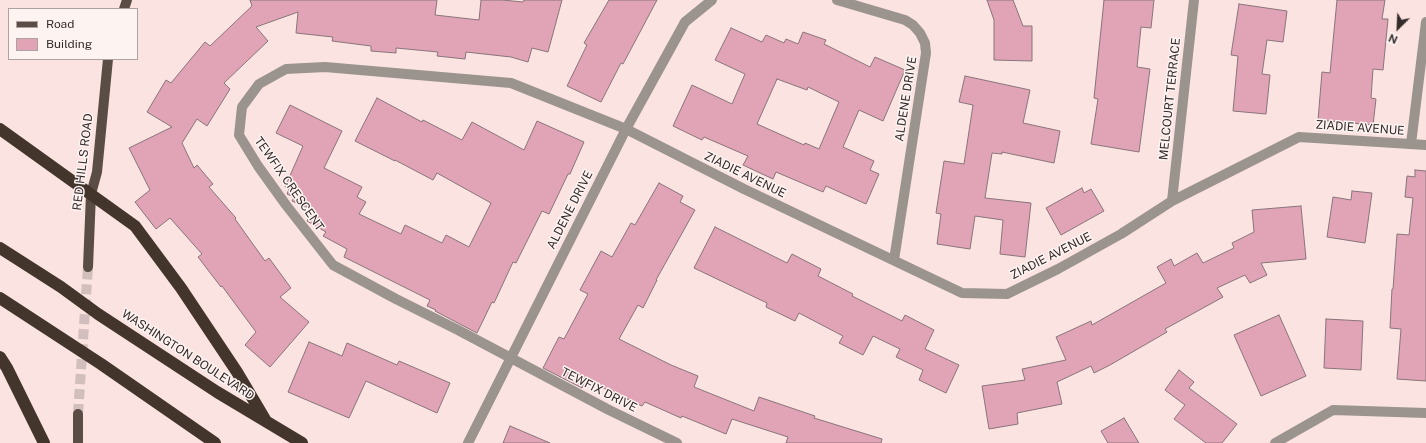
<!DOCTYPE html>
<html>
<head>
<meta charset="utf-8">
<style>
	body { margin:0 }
	#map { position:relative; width:1426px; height:443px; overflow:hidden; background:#fae3e0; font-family:"Public Sans",sans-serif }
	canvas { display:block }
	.legend { position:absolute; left:8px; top:8px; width:130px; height:52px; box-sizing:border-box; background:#fdf4f2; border:1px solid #ada4a2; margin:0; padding:5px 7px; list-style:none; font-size:12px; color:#342b2a }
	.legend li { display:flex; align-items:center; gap:8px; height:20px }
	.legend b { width:20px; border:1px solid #ada4a2 }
	.north { position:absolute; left:1378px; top:8px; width:40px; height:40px; -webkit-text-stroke:3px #fdf4f2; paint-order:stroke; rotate:204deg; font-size:11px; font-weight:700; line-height:16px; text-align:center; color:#342b2a }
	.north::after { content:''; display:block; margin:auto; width:14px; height:18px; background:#342b2a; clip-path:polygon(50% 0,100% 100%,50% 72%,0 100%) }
</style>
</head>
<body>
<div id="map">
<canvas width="1426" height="443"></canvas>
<ul class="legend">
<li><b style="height:5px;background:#594d45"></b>Road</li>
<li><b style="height:11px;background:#e1a4b6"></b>Building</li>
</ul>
<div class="north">N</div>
</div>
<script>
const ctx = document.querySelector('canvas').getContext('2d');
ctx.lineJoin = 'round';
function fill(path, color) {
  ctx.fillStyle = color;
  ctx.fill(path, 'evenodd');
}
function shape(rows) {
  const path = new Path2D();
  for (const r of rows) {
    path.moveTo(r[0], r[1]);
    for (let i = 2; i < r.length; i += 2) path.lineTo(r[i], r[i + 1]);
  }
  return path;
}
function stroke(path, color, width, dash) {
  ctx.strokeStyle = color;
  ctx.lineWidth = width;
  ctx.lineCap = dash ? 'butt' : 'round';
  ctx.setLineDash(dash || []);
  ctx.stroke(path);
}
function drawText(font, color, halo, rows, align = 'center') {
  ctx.font = font + ' "Public Sans",sans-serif';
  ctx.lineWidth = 3;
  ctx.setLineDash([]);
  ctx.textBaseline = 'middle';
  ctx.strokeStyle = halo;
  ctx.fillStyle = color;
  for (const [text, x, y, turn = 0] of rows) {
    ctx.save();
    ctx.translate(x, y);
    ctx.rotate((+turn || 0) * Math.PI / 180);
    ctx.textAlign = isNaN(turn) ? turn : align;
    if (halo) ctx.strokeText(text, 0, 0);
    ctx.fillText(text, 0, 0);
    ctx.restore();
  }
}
const building = shape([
	[250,0,437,0,435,15,479,20,481,0,502,0,523,2,524,0,562,0,548,52,532,48,528,62,511,57,466,52,465,59,437,56,438,52,396,48,396,53,371,51,371,46,332,41,333,37,296,33,298,12,256,27,268,41,224,83,230,89,207,126,197,119,182,143,194,168,197,165,213,184,209,187,236,218,235,219,265,261,269,258,291,288,280,297,309,322,270,367,245,345,256,332,222,286,221,287,198,257,202,254,170,218,156,229,135,202,150,190,129,148,172,127,147,112,166,80,171,83,205,42,210,46,252,6,250,0],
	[609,0,657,0,623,64,621,63,601,102,567,86,587,45,584,43,609,0],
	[987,0,1013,0,1023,26,1032,26,1032,61,994,60,994,20,987,0],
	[1104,0,1154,0,1151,28,1141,27,1137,67,1150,69,1139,152,1091,144,1098,99,1094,98,1104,0],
	[1337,0,1385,0,1382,19,1388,19,1383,70,1373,69,1371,98,1376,99,1373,125,1318,120,1322,72,1330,73,1337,0],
	[1239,4,1287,11,1283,42,1267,40,1262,74,1270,75,1266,114,1233,111,1238,56,1231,55,1239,4],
	[731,28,762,42,766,35,784,43,786,39,798,44,803,32,826,40,824,44,870,67,875,57,905,70,883,121,859,110,843,147,874,161,870,170,879,174,866,204,826,186,823,192,776,172,773,179,743,165,748,156,704,137,702,140,673,126,692,85,732,104,745,74,715,60,731,28],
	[777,79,807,90,808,87,839,102,819,149,805,143,804,145,757,124,777,79],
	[965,76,1030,90,1023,123,1060,131,1054,163,1002,152,1002,154,992,153,985,198,1031,203,1025,257,1000,254,1003,220,975,216,970,249,937,244,941,214,936,213,944,161,964,164,973,105,959,102,965,76],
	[377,98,422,122,423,120,462,140,472,122,524,150,537,121,584,142,570,174,568,174,549,214,542,211,516,263,513,262,494,303,492,302,477,333,435,311,436,310,427,306,430,300,344,257,347,249,323,236,326,232,307,221,313,210,292,201,294,197,287,194,289,189,285,187,303,146,276,133,290,105,342,131,324,168,362,187,357,197,366,202,359,214,401,234,405,225,442,243,446,235,469,247,491,203,437,173,433,180,395,160,395,161,355,141,377,98],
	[1415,170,1426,171,1426,381,1397,379,1401,329,1390,328,1392,289,1393,289,1397,234,1409,235,1413,198,1405,197,1407,176,1415,177,1415,170],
	[659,183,683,196,680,202,695,210,656,280,657,280,643,308,638,305,619,339,671,365,698,376,694,387,754,411,759,397,815,416,814,418,882,439,881,443,786,443,788,437,732,419,726,434,682,416,681,418,645,402,642,406,586,380,582,388,543,368,559,337,564,339,588,294,580,290,601,251,612,257,631,223,635,225,659,183],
	[1082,188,1084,193,1091,189,1104,211,1061,235,1046,208,1082,188],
	[1352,191,1372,193,1365,243,1327,237,1333,197,1351,200,1352,191],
	[1301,206,1306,259,1261,263,1267,275,1250,283,1245,275,1217,288,1223,297,1165,329,1167,332,1110,365,1094,373,1091,366,1057,382,1062,404,1017,413,1018,424,989,429,982,386,1025,380,1022,369,1066,360,1056,337,1091,321,1092,325,1166,283,1157,267,1171,259,1174,266,1197,253,1203,263,1234,248,1232,243,1254,232,1252,210,1301,206],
	[715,227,787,263,792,254,821,269,818,276,853,294,852,296,902,321,905,315,934,330,925,349,959,365,946,393,919,380,923,370,896,357,900,349,873,336,863,355,839,343,843,336,799,313,795,321,766,307,767,303,694,268,715,227],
	[1279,315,1306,376,1261,396,1234,335,1279,315],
	[1326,319,1363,321,1361,370,1324,368,1326,319],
	[309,342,342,356,347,343,397,365,399,361,450,383,437,413,366,381,349,418,288,392,309,342],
	[1179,370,1194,382,1189,388,1237,424,1222,443,1206,443,1174,419,1185,405,1165,390,1179,370],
	[1124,418,1139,443,1108,443,1101,431,1124,418],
	[510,426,550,443,503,443,510,426]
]);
const majorTunnel = shape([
	[78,414,88,267]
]);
const minor = shape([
	[837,0,905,20,913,25,920,33,925,43,926,53,894,260],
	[1411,144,1426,22],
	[1172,201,1194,0],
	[468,443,626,129,685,22,712,0],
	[677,443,609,410,458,330,396,299,333,265,286,205,258,166,239,135,242,107,259,84,286,69,325,67,511,83,626,129,744,189,962,293,1007,294,1058,269,1121,234,1172,201,1299,137,1426,145],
	[1275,443,1333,410,1426,413]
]);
const major = shape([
	[124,9,127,0],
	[88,267,91,194,97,172,108,59],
	[78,443,78,414]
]);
const highway = shape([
	[0,129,135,226,181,288,237,372,266,421],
	[0,248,61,287,98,314,217,392,302,443],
	[0,298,101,364,215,443],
	[0,357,7,368,44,443]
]);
const streetNames = [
	["ALDENE DRIVE",906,99,-81],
	["MELCOURT TERRACE",1170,99,-84],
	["ZIADIE AVENUE",1360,128,4],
	["RED HILLS ROAD",83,162,-83],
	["ZIADIE AVENUE",745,175,26],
	["TEWFIX CRESCENT",289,184,55],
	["ALDENE DRIVE",570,210,-63],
	["ZIADIE AVENUE",1051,256,-27],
	["WASHINGTON BOULEVARD",188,355,33],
	["TEWFIX DRIVE",599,390,27]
];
fill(building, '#e1a4b6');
stroke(building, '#88747a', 1);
stroke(majorTunnel, '#d2bebc', 10, [10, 5]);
stroke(minor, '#9a938e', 10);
stroke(major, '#594d45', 10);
stroke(highway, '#43352c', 12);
drawText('12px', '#342b2a', '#fdf4f2', streetNames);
</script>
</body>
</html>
